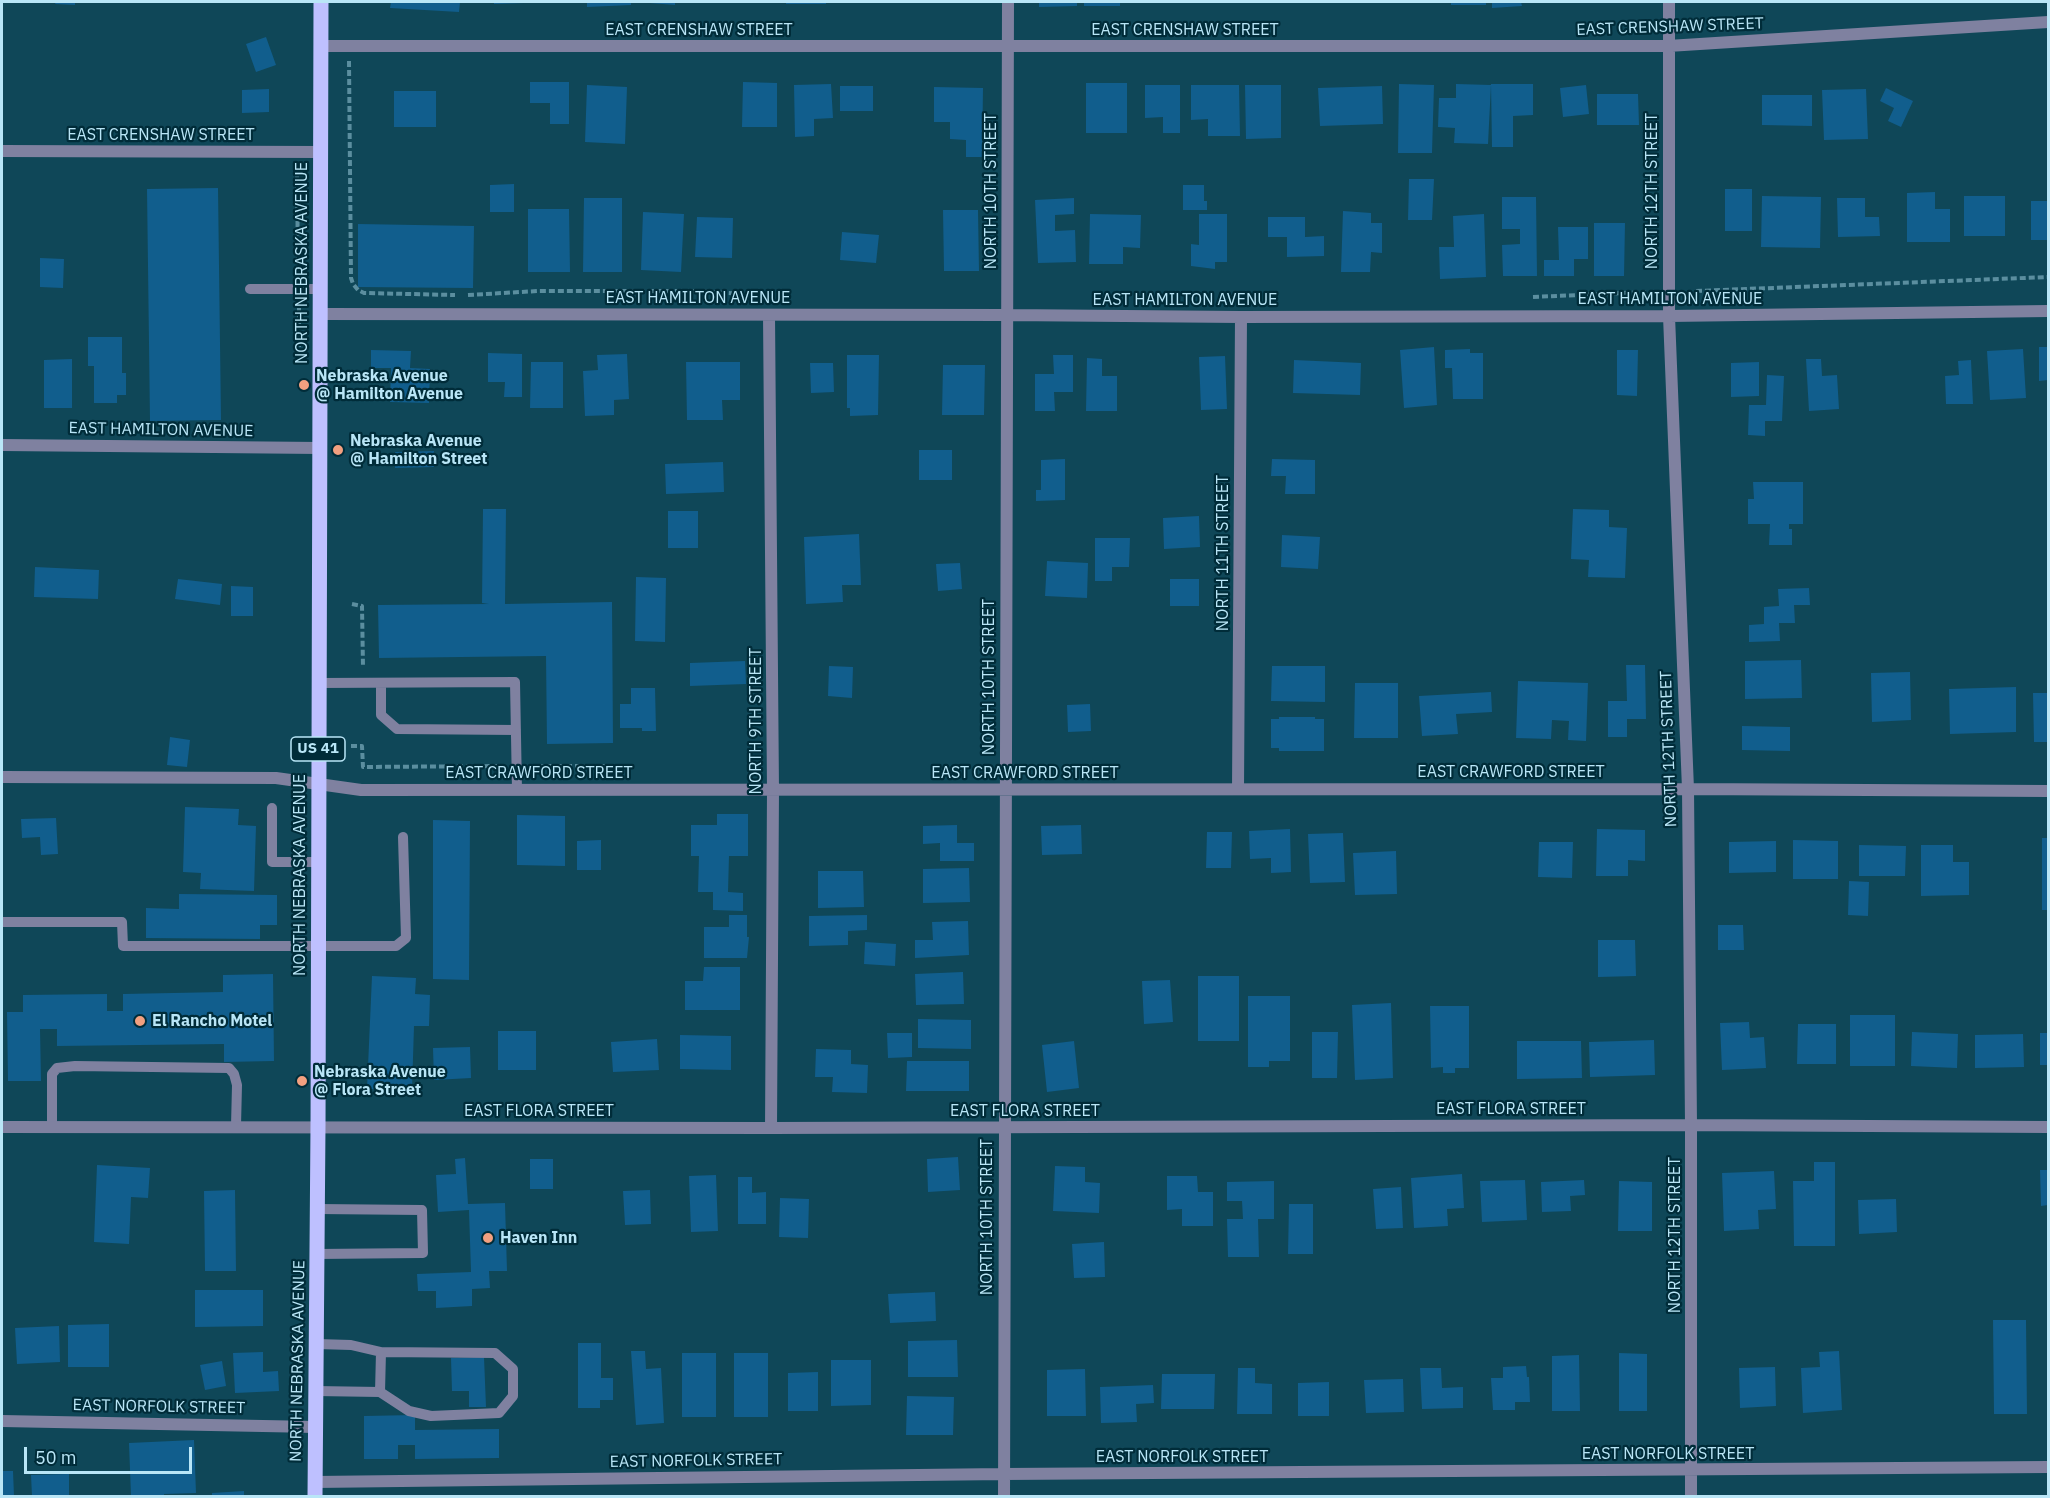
<!DOCTYPE html>
<html>
<head>
<meta charset="utf-8">
<style>
	body { margin:0 }
	#map { position:relative; width:2050px; height:1498px; overflow:hidden; background:#0f4758; font-family:"IBM Plex Sans",sans-serif }
	canvas { display:block }
	.frame { position:absolute; inset:0; border:3px solid #b9e6f7; pointer-events:none }
	.scale { position:absolute; left:24px; top:1447px; width:168px; height:27px; box-sizing:border-box; border:3px solid #b9e6f7; border-top:0; padding-left:8px; font-size:18px; line-height:21px; white-space:nowrap; color:#b9e6f7; -webkit-text-stroke:4px #002c39; paint-order:stroke }
</style>
</head>
<body>
<div id="map">
<canvas width="2050" height="1498"></canvas>
<div class="frame"></div>
<div class="scale">50 m</div>
</div>
<script>
const ctx = document.querySelector('canvas').getContext('2d');
ctx.lineJoin = 'round';
function fill(path, color) {
  ctx.fillStyle = color;
  ctx.fill(path, 'evenodd');
}
function shape(rows) {
  const path = new Path2D();
  for (const r of rows) {
    path.moveTo(r[0], r[1]);
    for (let i = 2; i < r.length; i += 2) path.lineTo(r[i], r[i + 1]);
  }
  return path;
}
function stroke(path, color, width, dash) {
  ctx.strokeStyle = color;
  ctx.lineWidth = width;
  ctx.lineCap = dash ? 'butt' : 'round';
  ctx.setLineDash(dash || []);
  ctx.stroke(path);
}
function drawText(font, color, halo, rows, align = 'center') {
  ctx.font = font + ' "IBM Plex Sans",sans-serif';
  ctx.lineWidth = 4.5;
  ctx.setLineDash([]);
  ctx.textBaseline = 'middle';
  ctx.strokeStyle = halo;
  ctx.fillStyle = color;
  for (const [text, x, y, turn = 0] of rows) {
    ctx.save();
    ctx.translate(x, y);
    ctx.rotate((+turn || 0) * Math.PI / 180);
    ctx.textAlign = isNaN(turn) ? turn : align;
    if (halo) ctx.strokeText(text, 0, 0);
    ctx.fillText(text, 0, 0);
    ctx.restore();
  }
}
const building = shape([
	[56,2,75,2,75,5,55,4],
	[391,2,460,2,459,12,390,8],
	[494,2,524,2,524,3,494,4],
	[587,2,631,2,631,5,587,7],
	[650,2,675,2,675,5,650,3],
	[786,2,826,2,826,4,786,4],
	[1039,2,1077,2,1077,6,1039,7],
	[1084,2,1120,2,1120,6,1084,6],
	[1451,2,1486,2,1486,5,1451,5],
	[1492,2,1521,2,1522,6,1492,8],
	[266,37,276,65,256,72,246,44],
	[530,82,569,82,569,124,550,124,550,103,530,103],
	[743,82,777,83,777,127,742,127],
	[1086,83,1127,83,1127,133,1086,133],
	[831,84,833,118,814,119,814,136,795,137,794,85],
	[1399,84,1434,85,1432,153,1398,153],
	[1456,84,1491,85,1488,144,1454,143,1455,128,1438,127,1439,98,1456,98],
	[1491,84,1533,84,1533,115,1513,116,1513,147,1492,147],
	[587,85,627,87,625,144,585,142],
	[1145,85,1180,85,1180,133,1163,133,1163,117,1145,118],
	[1191,85,1239,85,1240,136,1208,136,1208,119,1191,120],
	[1245,85,1281,85,1281,138,1246,139],
	[1586,85,1589,114,1563,117,1560,88],
	[840,86,873,86,873,111,840,111],
	[1382,86,1383,124,1320,126,1318,88],
	[934,87,983,88,982,157,966,157,966,140,950,139,950,122,934,122],
	[1886,88,1913,101,1901,127,1888,121,1894,108,1880,101],
	[269,89,269,112,242,113,242,90],
	[1866,89,1868,139,1824,140,1822,90],
	[394,91,436,91,436,127,394,127],
	[1597,94,1638,94,1639,125,1597,125],
	[1762,95,1812,95,1812,126,1762,125],
	[1409,179,1434,179,1432,220,1408,220],
	[514,184,514,212,490,212,490,185],
	[1183,185,1204,185,1204,201,1207,201,1207,210,1183,210],
	[218,188,221,420,150,421,147,189],
	[1725,189,1752,189,1752,231,1725,231],
	[1935,192,1935,209,1950,209,1950,242,1907,242,1907,193],
	[1762,196,1821,197,1820,248,1761,247],
	[1964,196,2005,196,2005,236,1964,236],
	[1502,197,1536,197,1537,276,1503,276,1502,245,1520,244,1520,229,1502,229],
	[584,198,622,198,622,272,583,272],
	[1074,198,1074,214,1055,215,1055,231,1075,230,1076,262,1038,263,1035,200],
	[1837,198,1865,198,1865,217,1879,217,1880,236,1838,237],
	[2031,201,2048,201,2048,240,2031,240],
	[528,209,569,209,570,272,528,272],
	[943,210,978,210,979,271,944,271],
	[1343,211,1371,213,1371,223,1382,223,1382,253,1371,252,1370,272,1341,272],
	[643,212,684,214,681,272,641,270],
	[1090,214,1141,215,1140,248,1123,247,1123,264,1089,264],
	[1199,214,1227,214,1227,262,1215,262,1215,269,1191,266,1191,244,1199,245],
	[1484,214,1486,277,1440,279,1439,247,1454,247,1453,216],
	[697,217,733,218,732,258,695,257],
	[1268,217,1305,217,1305,237,1324,236,1324,256,1287,257,1287,237,1268,237],
	[1594,223,1625,223,1624,276,1594,276],
	[358,224,474,226,473,288,358,287],
	[1558,227,1588,227,1588,259,1574,259,1574,276,1544,276,1544,260,1559,260],
	[842,232,879,235,876,263,840,260],
	[40,258,64,259,63,288,40,287],
	[88,337,122,337,122,373,126,373,126,395,117,395,117,403,94,403,94,366,88,366],
	[1434,347,1437,405,1404,408,1400,350],
	[2039,347,2048,347,2048,380,2039,381],
	[1470,349,1470,353,1483,353,1483,399,1453,399,1452,368,1445,368,1445,350],
	[2023,349,2026,398,1990,400,1987,351],
	[371,350,411,351,410,368,430,369,429,403,390,402,391,368,371,368],
	[1617,350,1638,350,1637,396,1617,395],
	[488,353,522,354,522,397,504,397,505,382,488,382],
	[627,354,629,399,614,400,614,415,585,416,583,371,598,370,597,355],
	[847,355,879,355,878,415,850,416,850,408,847,408],
	[1053,355,1073,355,1073,392,1054,392,1055,411,1035,411,1035,374,1054,374],
	[1225,356,1227,409,1201,410,1199,357],
	[1087,358,1102,359,1102,376,1117,376,1117,411,1086,411],
	[72,359,72,408,44,408,44,360],
	[1806,359,1821,359,1822,376,1837,375,1839,409,1809,411],
	[1294,360,1361,363,1360,395,1293,393],
	[1971,360,1973,404,1946,404,1945,376,1959,375,1958,361],
	[531,362,563,362,563,408,530,408],
	[686,362,740,362,740,400,722,400,723,420,687,420],
	[1759,362,1759,396,1731,397,1731,363],
	[810,363,833,363,834,392,811,393],
	[943,365,985,365,984,415,942,415],
	[1767,375,1784,376,1782,421,1765,421,1765,436,1748,435,1749,405,1766,405],
	[919,450,952,450,952,480,919,480],
	[434,451,434,467,395,468,395,452],
	[1065,459,1065,500,1036,501,1036,490,1041,490,1041,460],
	[1272,459,1315,460,1315,494,1285,494,1286,476,1271,476],
	[723,462,724,492,666,494,665,464],
	[1753,482,1803,482,1803,524,1789,524,1789,529,1792,529,1792,545,1769,545,1770,524,1748,524,1748,499,1754,499],
	[483,509,506,509,505,604,612,602,613,743,547,744,546,656,379,658,378,605,489,604,482,603],
	[1573,509,1609,510,1609,527,1627,528,1625,578,1588,577,1589,560,1571,559],
	[668,511,698,511,698,548,668,548],
	[1199,516,1200,547,1164,549,1163,518],
	[859,534,861,585,842,585,843,602,806,604,804,537],
	[1282,535,1320,537,1318,569,1281,567],
	[1095,538,1130,538,1129,567,1112,567,1112,581,1095,581],
	[1047,561,1088,563,1087,598,1045,596],
	[960,563,962,589,938,591,936,564],
	[35,567,99,570,98,599,34,597],
	[636,577,666,578,665,642,635,641],
	[178,579,222,584,220,605,175,599],
	[1170,579,1199,579,1199,606,1170,606],
	[231,586,253,587,253,616,231,616],
	[1809,588,1810,605,1794,605,1795,623,1779,623,1780,641,1749,642,1749,625,1764,624,1764,607,1779,606,1778,589],
	[1801,660,1802,698,1745,699,1745,661],
	[745,661,746,684,690,686,690,663],
	[1626,665,1645,665,1646,719,1627,719,1627,737,1608,737,1608,701,1627,701],
	[829,666,853,667,852,698,828,696],
	[1272,666,1325,666,1325,702,1271,701],
	[1910,672,1911,720,1872,722,1871,673],
	[1518,681,1588,683,1586,741,1568,740,1569,721,1552,720,1551,739,1516,738],
	[1355,683,1398,683,1398,738,1354,738],
	[2016,687,2016,732,1950,734,1949,689],
	[631,688,655,688,656,731,642,731,642,728,620,728,620,704,631,704],
	[1491,692,1492,712,1456,714,1458,734,1422,736,1419,696],
	[2033,693,2048,693,2048,742,2034,742],
	[1090,704,1091,731,1068,732,1067,705],
	[1279,717,1315,717,1315,719,1324,719,1324,751,1279,751,1279,748,1271,748,1271,719,1279,719],
	[1742,726,1790,727,1790,751,1742,750],
	[170,737,190,740,187,767,167,765],
	[185,807,239,809,238,825,256,826,254,891,200,889,201,873,183,872],
	[717,814,748,814,748,856,729,856,728,892,743,893,743,911,713,910,713,892,698,892,699,856,691,856,691,825,717,825],
	[517,815,565,816,565,866,517,865],
	[56,818,58,854,41,855,40,837,22,838,21,819],
	[433,820,470,821,469,980,433,979],
	[957,825,957,843,974,843,974,861,940,861,940,843,923,844,923,826],
	[1081,825,1082,854,1042,855,1041,826],
	[1290,829,1291,872,1271,873,1271,858,1250,859,1249,831],
	[1597,829,1645,830,1645,861,1628,860,1628,876,1596,876],
	[1207,832,1232,832,1231,868,1206,868],
	[1343,833,1345,882,1310,883,1308,834],
	[2042,838,2048,838,2048,910,2042,910],
	[601,840,601,870,577,870,577,841],
	[1793,840,1838,841,1838,879,1793,879],
	[1776,841,1776,872,1729,873,1729,842],
	[1539,842,1573,842,1572,878,1538,877],
	[1859,845,1906,846,1905,876,1859,876],
	[1921,845,1953,845,1953,862,1969,862,1969,895,1921,896],
	[1396,851,1397,894,1355,895,1353,853],
	[969,868,970,902,923,903,923,869],
	[818,871,863,871,864,907,818,908],
	[1849,881,1869,882,1868,916,1848,915],
	[179,894,277,895,277,925,260,925,260,939,146,938,146,908,179,909],
	[729,915,747,915,747,937,749,937,747,958,704,958,704,927,729,927],
	[867,915,867,930,848,931,848,945,809,946,809,916],
	[968,921,969,955,915,958,915,940,933,940,932,922],
	[1718,925,1743,925,1744,950,1718,950],
	[1598,940,1635,940,1636,976,1598,977],
	[865,942,896,944,895,966,864,964],
	[704,967,740,967,740,1010,685,1010,685,981,703,981],
	[963,972,964,1004,916,1005,915,974],
	[273,974,274,1061,224,1062,224,1044,57,1046,57,1029,40,1029,41,1081,8,1081,7,1012,23,1012,23,995,107,994,107,1011,123,1011,123,994,223,992,223,975],
	[372,976,416,978,415,994,430,995,429,1026,414,1026,412,1090,367,1089],
	[1198,976,1239,976,1239,1041,1198,1041],
	[1170,980,1173,1022,1144,1024,1142,981],
	[1248,996,1290,996,1290,1061,1269,1061,1269,1067,1248,1067],
	[1391,1003,1393,1078,1355,1080,1352,1005],
	[1430,1006,1469,1006,1469,1068,1455,1068,1455,1073,1443,1073,1443,1067,1431,1068],
	[1850,1015,1895,1015,1895,1066,1850,1066],
	[918,1019,971,1020,971,1049,918,1048],
	[1749,1022,1750,1038,1764,1037,1766,1068,1722,1070,1720,1023],
	[1798,1024,1836,1024,1836,1064,1797,1064],
	[498,1031,536,1031,536,1070,498,1070],
	[1312,1032,1338,1032,1337,1078,1312,1078],
	[1912,1032,1958,1034,1957,1068,1911,1066],
	[887,1033,912,1033,912,1057,888,1058],
	[2040,1033,2048,1033,2048,1065,2040,1065],
	[2023,1034,2024,1067,1975,1068,1975,1035],
	[680,1035,731,1036,731,1070,680,1069],
	[657,1039,659,1070,613,1072,611,1042],
	[1654,1040,1655,1075,1590,1077,1589,1042],
	[1074,1041,1079,1088,1047,1092,1042,1045],
	[1517,1041,1581,1041,1582,1078,1517,1079],
	[470,1047,471,1078,434,1080,433,1048],
	[816,1049,851,1050,851,1064,868,1065,867,1093,832,1092,833,1077,815,1077],
	[907,1061,969,1061,969,1091,906,1091],
	[958,1157,960,1190,928,1192,927,1159],
	[465,1158,468,1204,505,1203,507,1271,489,1271,490,1288,472,1289,472,1306,436,1308,436,1291,418,1291,417,1274,471,1272,469,1210,438,1212,436,1175,456,1174,455,1159],
	[530,1159,553,1159,553,1189,530,1189],
	[1814,1162,1835,1162,1835,1246,1794,1246,1793,1181,1814,1181],
	[97,1165,150,1168,148,1198,131,1197,129,1244,94,1242],
	[1055,1166,1085,1167,1085,1182,1100,1183,1099,1213,1053,1211],
	[2040,1170,2048,1170,2048,1205,2041,1206],
	[1774,1171,1776,1209,1758,1210,1759,1229,1724,1231,1722,1173],
	[1462,1174,1464,1208,1447,1209,1448,1226,1414,1228,1411,1178],
	[716,1175,718,1231,691,1232,689,1176],
	[1167,1176,1197,1176,1198,1192,1213,1192,1213,1226,1182,1226,1182,1209,1167,1210],
	[738,1177,752,1177,752,1193,766,1192,766,1224,738,1224],
	[1525,1180,1527,1220,1482,1222,1480,1181],
	[1584,1180,1585,1195,1570,1196,1571,1211,1542,1212,1541,1182],
	[1274,1181,1274,1219,1258,1219,1259,1257,1228,1257,1227,1219,1243,1219,1242,1201,1227,1201,1227,1182],
	[1619,1181,1652,1182,1652,1231,1618,1231],
	[1401,1187,1403,1228,1376,1229,1373,1189],
	[235,1190,236,1271,205,1271,204,1191],
	[650,1190,651,1224,625,1225,623,1191],
	[780,1198,809,1199,808,1238,779,1237],
	[1896,1199,1897,1232,1859,1234,1858,1200],
	[1289,1204,1313,1204,1313,1254,1288,1254],
	[1104,1242,1105,1277,1074,1278,1072,1244],
	[195,1290,263,1290,263,1326,195,1327],
	[935,1292,936,1321,890,1323,888,1294],
	[1993,1320,2026,1320,2027,1414,1994,1414],
	[109,1324,109,1367,68,1367,68,1325],
	[59,1326,60,1362,17,1364,15,1328],
	[957,1340,958,1377,908,1377,908,1341],
	[578,1343,601,1343,601,1378,613,1378,613,1400,600,1400,600,1408,578,1408],
	[631,1351,645,1351,646,1369,661,1368,664,1423,636,1425],
	[1839,1351,1842,1410,1803,1413,1801,1368,1820,1367,1819,1352],
	[263,1352,263,1372,278,1371,279,1391,235,1393,233,1353],
	[682,1353,716,1353,716,1417,682,1417],
	[734,1353,768,1353,768,1417,734,1417],
	[1619,1353,1647,1354,1647,1411,1619,1411],
	[1579,1355,1580,1411,1552,1411,1552,1356],
	[484,1357,486,1407,469,1407,469,1391,452,1391,451,1358],
	[831,1360,871,1360,871,1405,831,1406],
	[222,1361,226,1386,205,1390,200,1365],
	[1526,1366,1527,1377,1529,1377,1530,1402,1515,1402,1515,1410,1493,1410,1491,1378,1503,1378,1503,1367],
	[1775,1367,1776,1406,1740,1408,1739,1368],
	[1238,1368,1255,1368,1255,1383,1272,1384,1272,1414,1237,1414],
	[1420,1368,1441,1368,1442,1388,1463,1387,1463,1408,1422,1409],
	[1085,1369,1086,1416,1047,1416,1047,1370],
	[818,1372,818,1411,788,1411,788,1373],
	[1162,1374,1215,1374,1214,1409,1161,1409],
	[1403,1379,1404,1412,1366,1413,1364,1380],
	[1329,1382,1329,1416,1298,1416,1298,1383],
	[1153,1385,1154,1403,1136,1404,1137,1422,1101,1423,1100,1387],
	[907,1396,954,1397,953,1435,906,1435],
	[415,1415,415,1430,499,1429,499,1458,415,1459,415,1445,398,1445,398,1459,364,1459,364,1416],
	[194,1440,196,1493,164,1494,164,1496,131,1496,129,1443],
	[2,1471,13,1471,14,1496,2,1496],
	[69,1474,69,1496,32,1496,31,1475],
	[244,1491,244,1496,212,1496,212,1493]
]);
const path = shape([
	[349,61,351,278,353,284,358,290,364,293,455,295],
	[297,167,298,274],
	[1696,291,2048,277],
	[468,295,538,291,696,291,760,295],
	[1533,297,1646,292],
	[299,305,299,358],
	[352,604,362,606,363,667],
	[351,746,362,746,363,767,502,766],
	[530,766,616,766]
]);
const service = shape([
	[250,289,320,289],
	[319,683,515,682,517,790],
	[381,683,381,715,397,729,516,730],
	[272,808,272,862,318,862],
	[2,922,122,922,123,946,396,946,406,938,403,837],
	[52,1127,52,1074,57,1068,75,1066,229,1068,234,1074,237,1085,236,1126],
	[317,1254,423,1253,422,1210,318,1209],
	[315,1391,380,1392,409,1411,431,1416,499,1413,513,1396,513,1369,495,1353,381,1352,351,1345,317,1344],
	[380,1392,381,1352]
]);
const minor = shape([
	[1669,2,1669,316,1688,789,1691,1125,1691,1496],
	[321,46,1668,46,2048,22],
	[2,151,321,152],
	[320,314,1007,315,1241,317,1669,316,2048,311],
	[769,315,773,790,771,1128],
	[2,445,320,448],
	[2,777,276,778,361,790,1688,789,2048,791],
	[1238,789,1241,317],
	[2,1127,771,1128,1691,1125,2048,1127],
	[2,1421,315,1427],
	[315,1482,1004,1474,2048,1467],
	[1004,1496,1008,2]
]);
const primary = shape([
	[315,1496,318,1126,321,2]
]);
const markers = [
	[304,385,6,"#f2a080"],
	[338,450,6,"#f2a080"],
	[140,1021,6,"#f2a080"],
	[302,1081,6,"#f2a080"],
	[488,1238,6,"#f2a080"]
];
const shields = [
	[318,749,54]
];
const shieldNames = [
	["US 41",318,749]
];
const streetNames = [
	["EAST CRENSHAW STREET",1670,27,-2],
	["EAST CRENSHAW STREET",699,30],
	["EAST CRENSHAW STREET",1185,30],
	["EAST CRENSHAW STREET",161,135],
	["NORTH 10TH STREET",991,191,-90],
	["NORTH 12TH STREET",1652,191,-90],
	["NORTH NEBRASKA AVENUE",302,263,-90],
	["EAST HAMILTON AVENUE",698,298],
	["EAST HAMILTON AVENUE",1670,299],
	["EAST HAMILTON AVENUE",1185,300],
	["EAST HAMILTON AVENUE",161,430,1],
	["NORTH 11TH STREET",1223,553,-90],
	["NORTH 10TH STREET",989,677,-90],
	["NORTH 9TH STREET",756,721,-90],
	["NORTH 12TH STREET",1669,749,-92],
	["EAST CRAWFORD STREET",1511,772],
	["EAST CRAWFORD STREET",539,773],
	["EAST CRAWFORD STREET",1025,773],
	["NORTH NEBRASKA AVENUE",300,875,-90],
	["EAST FLORA STREET",1511,1109],
	["EAST FLORA STREET",539,1111],
	["EAST FLORA STREET",1025,1111],
	["NORTH 10TH STREET",987,1217,-90],
	["NORTH 12TH STREET",1675,1235,-90],
	["NORTH NEBRASKA AVENUE",298,1361,-89],
	["EAST NORFOLK STREET",159,1407,1],
	["EAST NORFOLK STREET",1668,1454],
	["EAST NORFOLK STREET",1182,1457],
	["EAST NORFOLK STREET",696,1461,-1]
];
const poiNames = [
	["Nebraska Avenue",316,376],
	["@ Hamilton Avenue",316,394],
	["Nebraska Avenue",350,441],
	["@ Hamilton Street",350,459],
	["El Rancho Motel",152,1021],
	["Nebraska Avenue",314,1072],
	["@ Flora Street",314,1090],
	["Haven Inn",500,1238]
];
fill(building, '#115e8d');
stroke(path, '#5b8e9f', 4, [6, 3]);
stroke(service, '#7f81a0', 10);
stroke(minor, '#7f81a0', 12);
stroke(primary, '#bec0ff', 15);
for (const [x, y, r, color] of markers) {
  const dot = new Path2D();
  dot.arc(x, y, r, 0, 2 * Math.PI);
  ctx.fillStyle = color;
  ctx.fill(dot);
  stroke(dot, '#002c39', 2);
}
for (const [x, y, w] of shields) {
  const box = new Path2D();
  box.roundRect(x - w / 2, y - 12, w, 24, 4.5);
  ctx.fillStyle = '#002c39';
  ctx.fill(box);
  stroke(box, '#b9e6f7', 1.5);
}
drawText('bold 15px', '#b9e6f7', null, shieldNames);
drawText('16px', '#b9e6f7', '#002c39', streetNames);
drawText('bold 16px', '#b9e6f7', '#002c39', poiNames, 'left');
</script>
</body>
</html>
